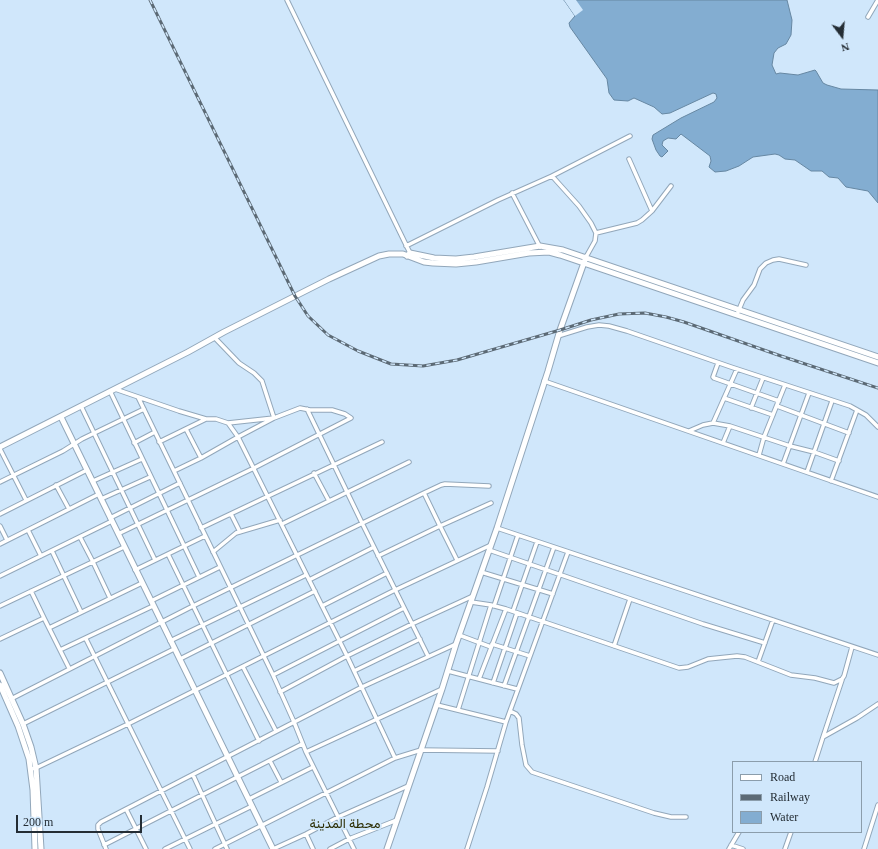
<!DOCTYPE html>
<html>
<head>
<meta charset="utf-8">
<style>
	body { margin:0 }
	#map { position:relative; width:878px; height:849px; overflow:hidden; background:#d0e7fb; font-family:"Times New Roman",serif }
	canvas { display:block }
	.legend { position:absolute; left:732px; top:761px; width:130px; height:72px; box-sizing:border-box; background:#d0e7fb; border:1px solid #8b9dab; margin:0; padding:5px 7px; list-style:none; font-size:12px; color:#242d34 }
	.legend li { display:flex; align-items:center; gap:8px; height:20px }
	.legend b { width:20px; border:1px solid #8b9dab }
	.north { position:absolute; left:822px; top:16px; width:40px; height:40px; -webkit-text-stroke:3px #d0e7fb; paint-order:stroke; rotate:164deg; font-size:11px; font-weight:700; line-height:16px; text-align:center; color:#242d34 }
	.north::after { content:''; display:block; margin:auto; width:14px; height:18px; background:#242d34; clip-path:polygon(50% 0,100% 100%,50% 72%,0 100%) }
	.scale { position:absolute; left:16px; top:815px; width:126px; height:18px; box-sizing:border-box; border:2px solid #242d34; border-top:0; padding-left:5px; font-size:12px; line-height:14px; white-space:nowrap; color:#242d34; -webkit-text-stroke:3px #d0e7fb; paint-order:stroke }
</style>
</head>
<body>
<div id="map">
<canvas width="878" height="849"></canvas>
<ul class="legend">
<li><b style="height:5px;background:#fff"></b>Road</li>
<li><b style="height:5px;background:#5c6a75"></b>Railway</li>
<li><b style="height:11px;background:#83add1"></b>Water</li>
</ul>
<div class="north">N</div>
<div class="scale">200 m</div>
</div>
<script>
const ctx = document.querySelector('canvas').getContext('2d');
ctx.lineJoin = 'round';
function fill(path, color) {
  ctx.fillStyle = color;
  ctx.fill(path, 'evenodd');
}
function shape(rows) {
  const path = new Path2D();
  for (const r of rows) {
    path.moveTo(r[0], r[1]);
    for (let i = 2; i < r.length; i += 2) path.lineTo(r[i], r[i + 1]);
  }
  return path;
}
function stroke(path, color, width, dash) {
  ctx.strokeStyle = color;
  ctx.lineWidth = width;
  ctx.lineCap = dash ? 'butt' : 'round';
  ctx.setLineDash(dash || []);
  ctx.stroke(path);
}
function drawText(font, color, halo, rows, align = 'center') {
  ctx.font = font + ' "Times New Roman",Vazirmatn,serif';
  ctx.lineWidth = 4;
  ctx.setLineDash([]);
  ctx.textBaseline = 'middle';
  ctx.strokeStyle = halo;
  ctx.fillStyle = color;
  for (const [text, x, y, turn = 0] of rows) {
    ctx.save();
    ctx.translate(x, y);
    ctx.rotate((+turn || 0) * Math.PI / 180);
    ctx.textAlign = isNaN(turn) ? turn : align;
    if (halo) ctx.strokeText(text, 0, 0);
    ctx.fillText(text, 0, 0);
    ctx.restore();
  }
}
const water = shape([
	[564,0,787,0,792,20,791,35,786,44,778,48,774,53,772,65,776,74,780,73,798,75,815,70,816,71,823,83,827,85,841,89,878,90,878,203,868,191,846,187,838,178,829,177,822,171,811,171,795,160,785,159,779,155,775,154,753,157,739,166,726,171,715,172,709,167,711,161,710,156,681,134,676,139,668,138,663,141,662,145,668,151,662,157,660,156,656,150,652,139,653,135,681,118,714,102,717,98,716,94,713,93,670,113,662,114,654,107,634,98,628,101,614,100,609,93,607,79,570,27,569,23,575,16,564,0]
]);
const pier = shape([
	[564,0,576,0,583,10,575,16]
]);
const street = shape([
	[287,0,410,253],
	[868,17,878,0],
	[629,159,652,211],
	[552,176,630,136],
	[512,193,540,247],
	[596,233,637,223,642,220,652,211,671,186],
	[406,246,498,200,552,176,579,206,591,223,596,233,595,241,586,257],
	[738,312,743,300,754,285,760,269,766,263,773,260,779,259,806,265],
	[558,336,587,327,599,325,609,326,627,331,731,367,850,406,866,415,878,427],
	[215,338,239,363,254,373,262,381,274,418,228,423],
	[718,363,713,377,714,378,779,401],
	[544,381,878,497],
	[115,389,179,411,206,419,216,419,228,423,238,437,274,418,300,408,310,410,332,410,345,414,351,418,254,468,118,534],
	[110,391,199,577],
	[138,397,273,675,294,722,306,752,354,849],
	[724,398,773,415],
	[81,406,155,560],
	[777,406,849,433],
	[751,408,763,378],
	[307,409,362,523,428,656],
	[713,423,737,369],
	[186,429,201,458],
	[689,431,703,425,713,423,730,426,790,446,814,452,839,461],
	[159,442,206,419],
	[134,443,155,432],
	[723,443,730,426],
	[0,449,26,500],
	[759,455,764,437,785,385],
	[783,464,809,393],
	[174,471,201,458,238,437,347,656,395,758],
	[807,472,832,401],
	[314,473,329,501],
	[93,481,142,459],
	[831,481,857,410],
	[0,482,63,451,82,439,144,409],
	[56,485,69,509],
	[424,493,441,485,445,484,489,486],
	[101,499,150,477],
	[0,514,87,470],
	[231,514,240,532],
	[110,518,180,483],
	[282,524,409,462],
	[0,526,7,540],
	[201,528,382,442],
	[497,528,878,655],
	[28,530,41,556],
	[80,537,93,562,110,598],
	[0,544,99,494],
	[489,550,703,624,765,643],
	[52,551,81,612],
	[213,552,236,533,280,520],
	[168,554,259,741],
	[378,556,440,526,457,560],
	[135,570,205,536],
	[481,572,553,594],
	[0,576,112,521],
	[309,580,374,547],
	[151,601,220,567],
	[471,602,491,605,506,609,679,668,688,667,708,659,737,656,745,657,791,675,815,678,834,683,842,679,844,676,852,647],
	[0,606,124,547],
	[322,606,387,573],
	[494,606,518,535],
	[513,611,537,542],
	[44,618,49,628,142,583],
	[49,628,69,668],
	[459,635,491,647],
	[0,639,44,618,31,591],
	[86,639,190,849],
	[170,641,306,575],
	[492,644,530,656],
	[614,646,630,599],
	[60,650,153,606],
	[180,659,315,591],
	[758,662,773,620],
	[243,667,276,731],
	[354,671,420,639],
	[448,671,517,689],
	[273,675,404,608],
	[479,679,506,609],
	[493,683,517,613],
	[504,686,554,547],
	[280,692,347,656,412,624,473,596],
	[11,699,193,606,424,493,440,526,491,503],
	[437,705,506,722],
	[458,710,491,605],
	[510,711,516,714,519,718,522,745,526,765,532,772,654,813,671,817,686,817],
	[23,724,174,649],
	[823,737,842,680],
	[306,752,442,689],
	[270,761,281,782],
	[815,762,823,737,857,718,878,704],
	[31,769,36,768,128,724,395,590,491,545],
	[193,775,227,849],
	[249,799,313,767],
	[126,809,146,849],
	[306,834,313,849],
	[104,845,302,744],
	[731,845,743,849],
	[106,849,98,829,98,825,101,822,362,687,456,644],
	[165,849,252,806],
	[215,849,395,758,421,750,498,751],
	[273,849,306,834,338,817,408,786],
	[330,849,349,839,397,820],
	[467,849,487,787,506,722,568,552],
	[729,849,739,832],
	[785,849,791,832],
	[864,849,878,805]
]);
const secondary = shape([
	[407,256,410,253,434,258,456,259,474,257,540,246,563,250,878,357],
	[61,417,273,849],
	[0,447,188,352,224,332,329,279,379,256,389,254,403,254,424,262,433,263,456,264,476,262,529,253,549,252,560,255,878,363],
	[0,673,23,724,31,747,36,768,41,849],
	[0,685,18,726,29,759,33,790,35,849],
	[387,849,442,689,456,644,497,528,548,371,560,330,586,257]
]);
const rail = shape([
	[150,0,295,296,308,316,328,335,358,351,391,364,423,366,457,360,560,330,591,320,619,314,645,313,666,317,684,322,781,356,878,388]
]);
const quarterNames = [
	["محطة المدينة",345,825]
];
fill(water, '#83add1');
stroke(water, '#6687a2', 1);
fill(pier, '#d0e7fb');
stroke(street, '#92a7ba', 5.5);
stroke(secondary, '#92a7ba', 7);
stroke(street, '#fff', 3.5);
stroke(secondary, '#fff', 5);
stroke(rail, '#5c6a75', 3);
stroke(rail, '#d0e7fb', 1.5, [4.5]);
drawText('13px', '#2c2d03', '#d0e7fb', quarterNames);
</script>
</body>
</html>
